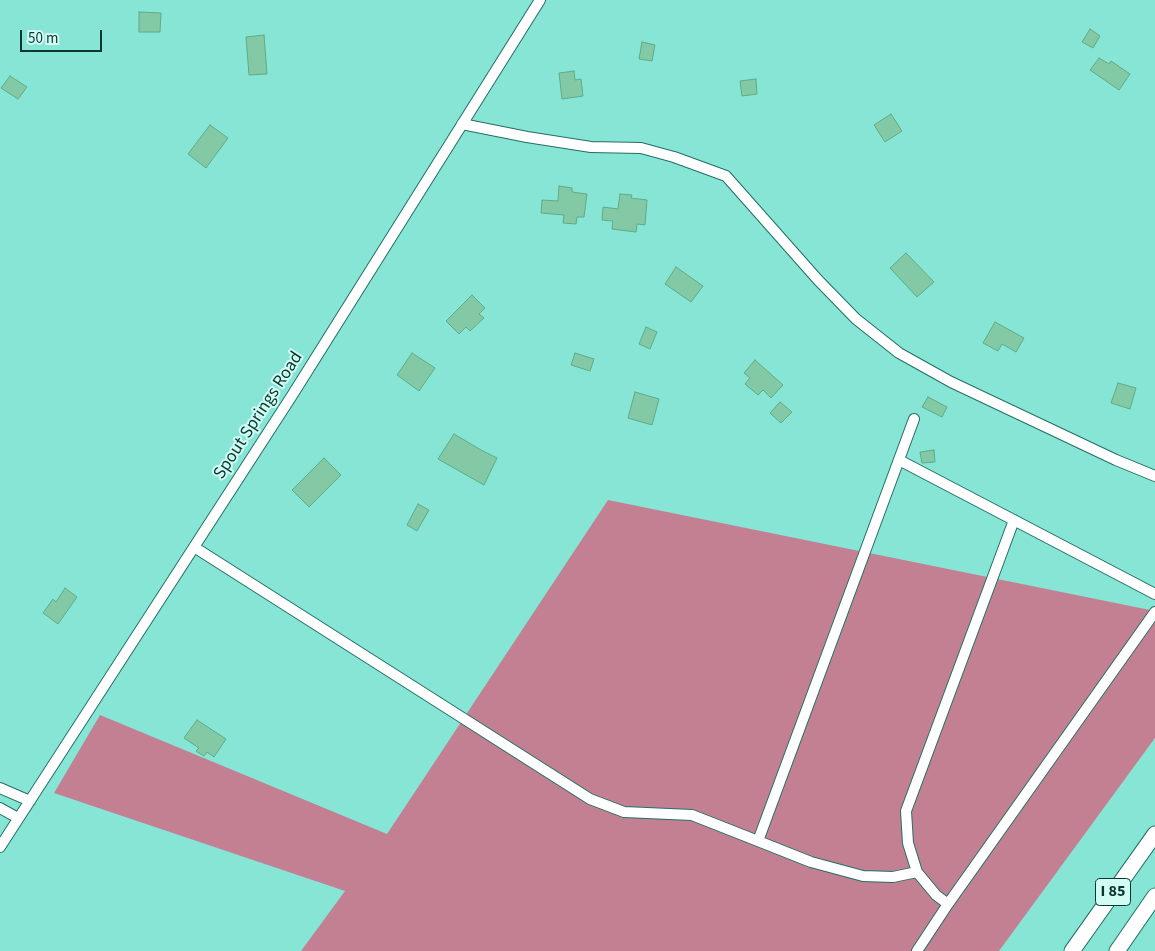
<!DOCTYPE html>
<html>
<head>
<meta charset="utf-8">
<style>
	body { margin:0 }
	#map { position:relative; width:1155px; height:951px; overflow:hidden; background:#86e5d5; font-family:"Source Sans 3",sans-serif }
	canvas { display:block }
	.scale { position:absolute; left:20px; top:30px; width:82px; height:22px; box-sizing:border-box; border:2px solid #0b3630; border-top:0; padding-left:6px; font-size:15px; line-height:18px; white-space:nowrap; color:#0b3630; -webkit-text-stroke:4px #d0fcf4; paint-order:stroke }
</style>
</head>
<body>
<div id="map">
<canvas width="1155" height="951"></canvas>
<div class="scale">50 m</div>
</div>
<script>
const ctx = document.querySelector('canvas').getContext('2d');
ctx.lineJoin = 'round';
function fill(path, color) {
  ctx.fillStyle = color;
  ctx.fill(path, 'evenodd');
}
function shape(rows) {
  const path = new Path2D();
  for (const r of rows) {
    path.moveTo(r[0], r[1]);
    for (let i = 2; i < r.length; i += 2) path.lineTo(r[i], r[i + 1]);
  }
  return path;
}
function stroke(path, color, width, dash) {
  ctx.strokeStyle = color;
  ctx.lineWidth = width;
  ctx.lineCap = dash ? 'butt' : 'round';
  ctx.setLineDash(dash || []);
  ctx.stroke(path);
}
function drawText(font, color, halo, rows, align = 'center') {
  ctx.font = font + ' "Source Sans 3",sans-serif';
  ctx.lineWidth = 4;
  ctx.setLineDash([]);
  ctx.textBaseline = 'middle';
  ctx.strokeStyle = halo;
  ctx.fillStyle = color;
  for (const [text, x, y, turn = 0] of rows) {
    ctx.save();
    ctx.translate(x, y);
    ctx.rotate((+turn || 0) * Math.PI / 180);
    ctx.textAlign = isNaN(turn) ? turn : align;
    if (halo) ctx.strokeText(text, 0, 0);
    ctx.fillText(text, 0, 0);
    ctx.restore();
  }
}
const forest = shape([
	[608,500,1155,611,1155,738,999,951,301,951,345,891,54,793,100,715,387,834]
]);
const building = shape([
	[139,12,161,13,160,32,139,32,139,12],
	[1090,29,1100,36,1093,48,1082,42,1090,29],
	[264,35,267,74,249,75,246,37,264,35],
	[642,42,655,45,652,61,639,59,642,42],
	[1099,58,1109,64,1111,61,1130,74,1119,90,1090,70,1099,58],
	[574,71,575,80,581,79,583,96,562,99,559,73,574,71],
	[10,76,27,87,18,99,1,88,10,76],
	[756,79,757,94,742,96,740,81,756,79],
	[891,114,902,131,885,142,874,125,891,114],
	[210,125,228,138,206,168,188,154,210,125],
	[559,186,572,188,572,192,587,194,584,217,577,217,576,224,563,223,564,215,541,213,542,200,558,201,559,186],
	[620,194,632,195,631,198,647,200,645,225,637,224,636,232,612,229,613,221,602,220,603,207,618,209,620,194],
	[906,253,934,282,917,297,890,268,906,253],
	[676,267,703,286,691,302,665,284,676,267],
	[472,295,485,308,479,314,484,318,470,331,466,327,459,334,446,321,472,295],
	[995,322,1024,338,1016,352,1002,344,998,351,983,343,995,322],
	[646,327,657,332,650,349,639,344,646,327],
	[412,353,435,368,419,391,397,375,412,353],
	[575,353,594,359,590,371,571,365,575,353],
	[755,360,783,385,771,398,763,390,758,395,745,384,750,378,744,373,755,360],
	[1118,383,1136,388,1130,409,1111,403,1118,383],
	[635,392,659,399,652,425,628,418,635,392],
	[928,397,947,407,942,417,922,407,928,397],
	[780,402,792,412,781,423,770,413,780,402],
	[454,434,481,450,497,458,484,485,438,459,454,434],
	[934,450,935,462,922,463,920,452,934,450],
	[324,458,341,475,309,507,292,490,324,458],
	[418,504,429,510,417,531,407,525,418,504],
	[65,588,77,597,58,624,43,613,53,599,56,602,65,588],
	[197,720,226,739,214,757,207,752,204,756,196,751,199,748,184,738,197,720]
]);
const minor = shape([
	[462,124,527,137,591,147,641,148,674,157,726,176,818,280,856,319,899,353,951,382,1116,460,1155,476],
	[899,460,1155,594],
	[194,547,590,799,624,812,692,815,758,841,914,419],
	[0,788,30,801],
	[0,808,18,818],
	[758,841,811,862,863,876,893,877,917,872],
	[0,847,293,394,540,0],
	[948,904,936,895,917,872,908,843,906,811,1014,520],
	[917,951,948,904,1155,612]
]);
const highway = shape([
	[1072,951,1155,834],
	[1117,951,1155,896]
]);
const shields = [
	[1113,892,35]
];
const shieldNames = [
	["I 85",1113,892]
];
const streetNames = [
	["Spout Springs Road",259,416,-57]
];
fill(forest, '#c48093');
fill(building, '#83c9a6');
stroke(building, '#5eab86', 1);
stroke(minor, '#236f64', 12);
stroke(highway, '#236f64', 17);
stroke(minor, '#fff', 10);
stroke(highway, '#fff', 15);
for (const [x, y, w] of shields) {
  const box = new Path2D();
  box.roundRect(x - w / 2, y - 13.5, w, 27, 4);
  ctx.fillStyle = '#d0fcf4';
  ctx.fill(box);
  stroke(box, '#0b3630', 1);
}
drawText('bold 16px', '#0b3630', null, shieldNames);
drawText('18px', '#0b3630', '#d0fcf4', streetNames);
</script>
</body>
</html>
